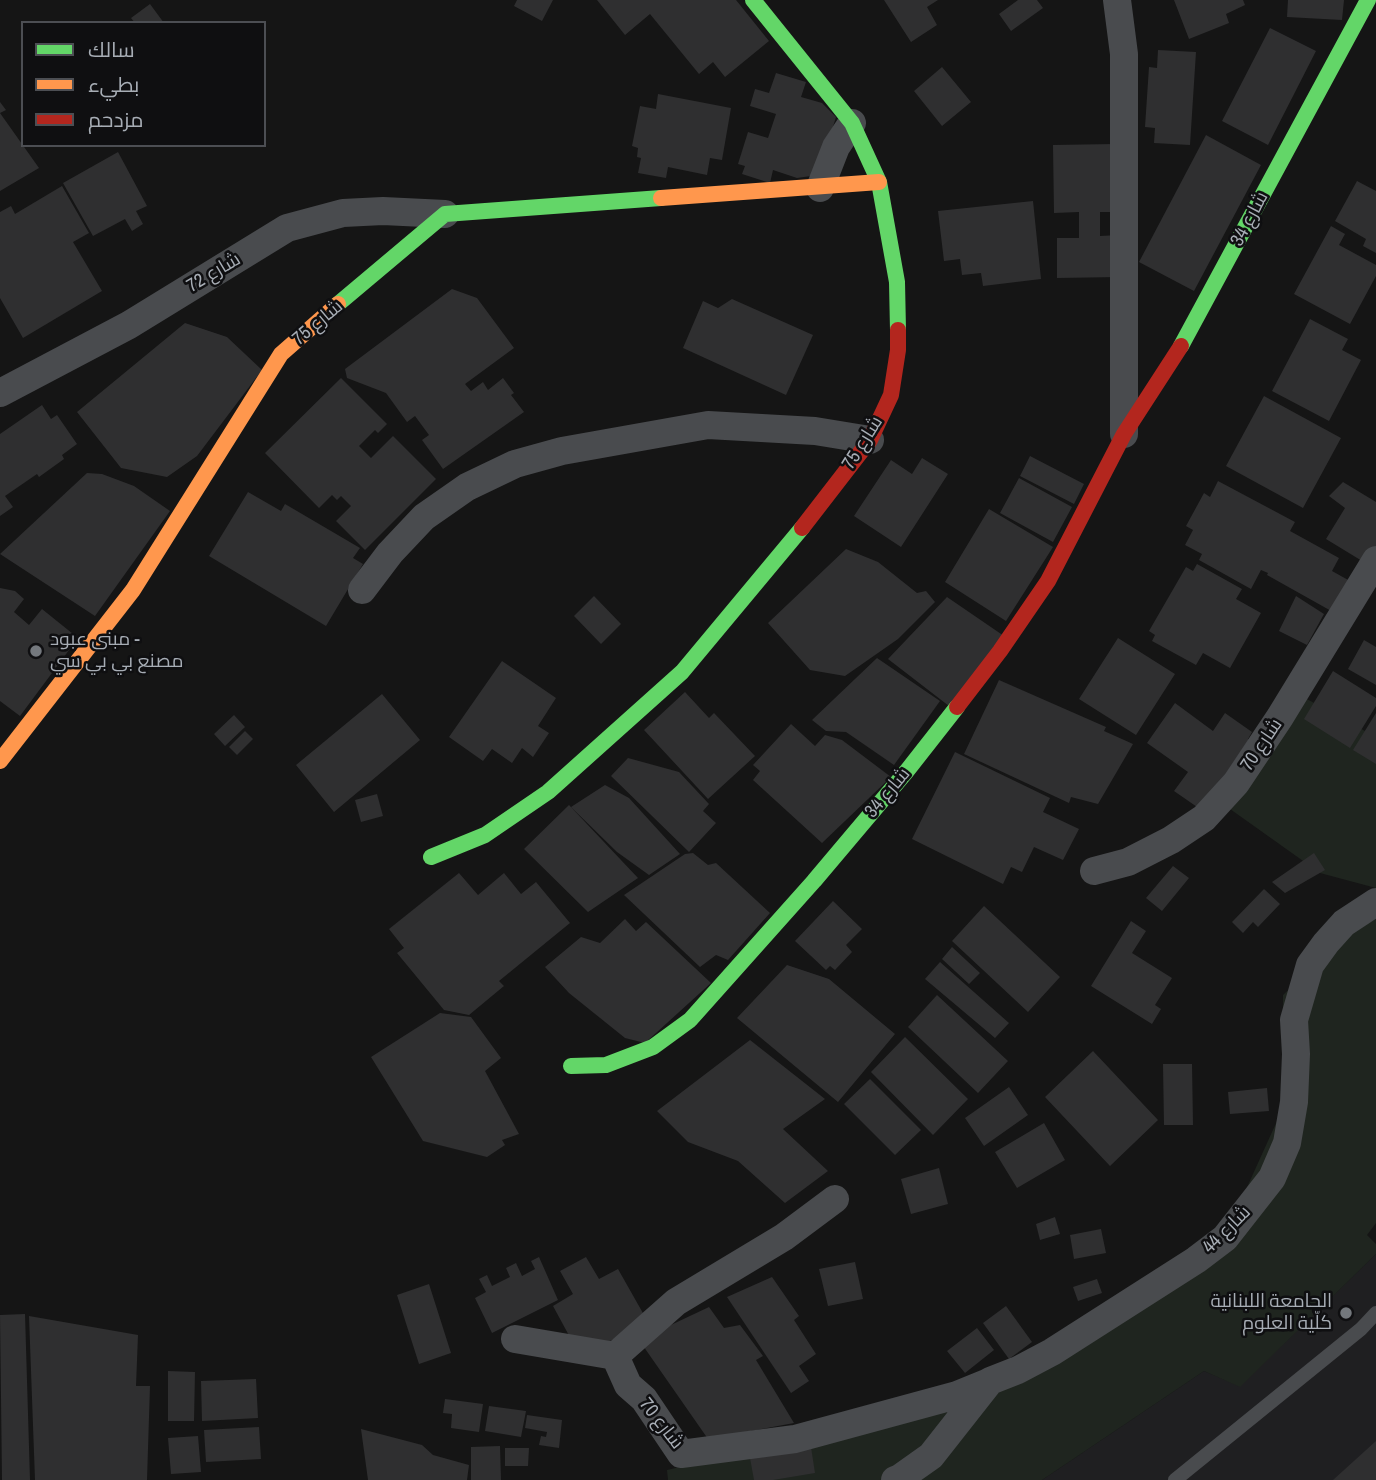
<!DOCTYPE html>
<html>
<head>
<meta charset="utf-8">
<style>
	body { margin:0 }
	#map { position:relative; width:1376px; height:1480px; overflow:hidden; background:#151515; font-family:"Archivo Narrow",Cairo,sans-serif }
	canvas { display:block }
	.legend { position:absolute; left:21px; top:21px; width:245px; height:126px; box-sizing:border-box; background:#0f0f11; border:2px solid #4c4e53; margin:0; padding:9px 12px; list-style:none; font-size:21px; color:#a7adb5 }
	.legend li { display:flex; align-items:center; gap:14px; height:35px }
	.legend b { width:35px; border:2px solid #4c4e53 }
</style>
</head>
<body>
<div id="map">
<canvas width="1376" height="1480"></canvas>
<ul class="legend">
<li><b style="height:9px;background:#63d668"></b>سالك</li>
<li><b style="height:9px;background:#ff974d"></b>بطيء</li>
<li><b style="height:9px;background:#b3261e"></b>مزدحم</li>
</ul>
</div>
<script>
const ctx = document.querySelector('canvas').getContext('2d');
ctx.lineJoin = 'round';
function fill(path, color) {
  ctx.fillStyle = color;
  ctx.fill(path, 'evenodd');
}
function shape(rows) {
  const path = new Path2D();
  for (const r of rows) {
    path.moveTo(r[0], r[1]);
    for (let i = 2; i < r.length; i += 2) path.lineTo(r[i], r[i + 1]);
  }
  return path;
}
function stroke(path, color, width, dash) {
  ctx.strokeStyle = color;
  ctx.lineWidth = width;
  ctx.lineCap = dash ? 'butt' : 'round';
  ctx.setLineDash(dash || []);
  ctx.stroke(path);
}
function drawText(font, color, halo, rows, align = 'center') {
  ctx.font = font + ' "Archivo Narrow",Cairo,sans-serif';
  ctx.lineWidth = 5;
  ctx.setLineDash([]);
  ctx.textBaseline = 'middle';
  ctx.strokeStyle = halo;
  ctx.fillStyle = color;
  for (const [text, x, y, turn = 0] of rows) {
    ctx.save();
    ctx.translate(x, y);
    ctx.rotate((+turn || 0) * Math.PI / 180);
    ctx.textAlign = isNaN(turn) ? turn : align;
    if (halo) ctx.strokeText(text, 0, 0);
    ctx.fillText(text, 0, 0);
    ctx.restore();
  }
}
const built = shape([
	[1376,1254,1376,1480,1042,1480,1204,1371,1240,1386]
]);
const green = shape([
	[1296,693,1365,731,1376,726,1376,888,1320,873,1223,804],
	[1376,919,1376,1223,1367,1235,1376,1244,1376,1254,1240,1387,1204,1371,1042,1480,668,1480,667,1470,998,1392,1224,1238,1282,1110,1283,995,1350,932]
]);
const building = shape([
	[517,0,553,0,542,21,514,6],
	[597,0,736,0,769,41,725,77,713,62,699,74,650,14,625,35],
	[884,0,938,0,927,7,937,25,911,42],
	[1018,0,1037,0,1043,8,1011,31,999,14],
	[1174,0,1243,0,1245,5,1226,14,1229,23,1189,39],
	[1288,0,1344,0,1342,20,1287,17],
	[150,4,164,23,135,23,131,18],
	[1270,28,1316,51,1268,145,1222,121],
	[1158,50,1196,52,1190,145,1154,143,1155,128,1145,127,1149,67,1157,68],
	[942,67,971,102,942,126,914,91],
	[776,73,806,82,801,97,822,103,836,117,818,175,797,178,773,170,770,183,742,174,745,166,738,164,748,132,768,138,776,114,750,106,755,89,769,93],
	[658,94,731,108,722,160,710,158,707,175,668,167,666,178,638,173,641,158,637,157,638,148,632,146,640,106,656,109],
	[0,102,6,110,0,113,39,168,0,191],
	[1206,135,1261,165,1194,291,1139,262],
	[1115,144,1116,212,1100,212,1100,236,1119,235,1119,277,1057,278,1057,238,1079,238,1079,212,1054,213,1053,145],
	[118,152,147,206,136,211,143,224,132,231,125,219,93,236,63,183],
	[1357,181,1376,191,1376,253,1363,246,1366,239,1335,221],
	[62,186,89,233,73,242,102,291,23,338,0,298,0,212,11,206,15,214],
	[1033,201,1041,279,983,286,981,273,962,275,960,259,944,261,938,211],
	[1331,226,1345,234,1339,245,1376,265,1376,276,1350,324,1294,294],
	[452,289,477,298,514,348,465,384,471,391,483,382,488,390,503,378,514,393,511,395,524,412,443,469,422,440,429,435,415,416,407,422,386,393,347,378,345,369],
	[732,299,813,335,786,395,683,348,703,301,718,308],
	[1310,319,1348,339,1342,350,1361,360,1329,421,1272,391],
	[185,323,227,337,262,370,197,456,167,477,121,468,77,412],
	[341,378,387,424,378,433,375,430,359,446,371,458,393,436,436,479,365,550,336,521,351,506,341,496,337,500,332,495,319,508,265,453],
	[1264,396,1341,438,1303,508,1226,466],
	[42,405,51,419,57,415,77,444,62,455,64,459,39,477,37,474,5,496,13,507,0,516,0,434],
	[1030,456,1084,484,1074,504,1020,476],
	[922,458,948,474,901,547,854,516,891,460,912,474],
	[87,473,102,474,134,486,170,511,95,616,0,554],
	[1019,478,1072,507,1053,542,1000,513],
	[1218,481,1295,522,1290,531,1339,558,1332,571,1350,581,1333,612,1267,575,1268,573,1261,570,1251,589,1199,560,1202,554,1185,545,1193,530,1186,526,1204,493,1210,497],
	[1343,482,1376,502,1376,549,1367,564,1326,539,1345,508,1329,496],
	[248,492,281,511,285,504,360,548,353,558,363,564,326,626,209,556],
	[989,509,1053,547,1006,621,945,582],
	[846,549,878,562,917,593,926,591,935,602,898,639,845,676,810,670,768,623],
	[1197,564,1242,589,1236,599,1261,613,1230,668,1203,653,1196,665,1152,641,1155,635,1149,631,1186,567,1193,571],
	[0,588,15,591,24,599,14,612,29,625,42,609,78,638,20,716,0,701],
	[594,596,621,624,601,644,574,616],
	[1296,596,1324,614,1307,645,1279,631],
	[947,597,1004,636,949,706,888,659],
	[1118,638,1175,674,1136,735,1079,699],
	[1364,640,1376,647,1376,685,1348,669],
	[877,658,940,701,894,765,846,732,826,731,812,720],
	[502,661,556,698,538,726,549,733,533,757,522,748,512,763,492,749,483,761,449,737],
	[1333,671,1376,698,1376,706,1350,748,1304,719],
	[999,680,1106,727,1104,731,1133,744,1098,804,1071,797,1069,803,964,754],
	[685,692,709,718,714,713,755,756,708,799,644,730],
	[382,694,420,740,334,812,296,765],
	[1175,703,1213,731,1225,713,1252,732,1248,739,1254,743,1200,809,1174,791,1188,772,1147,743],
	[1376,713,1376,764,1353,750],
	[234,715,245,727,225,746,214,734],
	[791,724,815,746,825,735,842,740,891,777,822,843,753,780,760,771,753,765],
	[245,731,253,739,237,755,229,747],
	[955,752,1050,798,1043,812,1079,829,1063,860,1034,847,1022,872,1011,867,1003,884,912,839],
	[628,758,679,772,709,804,703,811,716,823,689,852,611,776],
	[605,785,629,798,680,854,649,875,617,852,571,807],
	[377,794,383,816,361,822,355,800],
	[569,805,638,878,588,912,524,849],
	[693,853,708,865,716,863,770,913,728,960,716,955,700,967,624,895,685,854],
	[1314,853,1325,870,1285,893,1272,882],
	[1173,866,1189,878,1162,911,1146,898],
	[459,873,478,895,504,873,521,894,536,882,570,923,499,981,504,986,469,1015,444,1010,397,953,404,948,389,929],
	[1264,889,1280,904,1258,927,1253,922,1243,933,1232,922],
	[833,901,862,929,846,945,852,952,835,970,830,966,826,970,795,941],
	[984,906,1060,977,1028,1012,952,941],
	[625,919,636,931,646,922,711,983,645,1043,625,1038,569,993,545,967,581,937,600,943],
	[1131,921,1146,931,1132,953,1172,978,1155,1005,1161,1009,1152,1024,1091,986],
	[952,947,980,973,969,984,942,959],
	[940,962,1009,1023,995,1038,925,979],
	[787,965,829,979,895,1034,838,1102,737,1018],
	[937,995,1008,1061,978,1093,908,1027],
	[440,1013,471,1017,501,1058,485,1071,519,1134,502,1140,505,1145,487,1157,423,1141,371,1057],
	[905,1037,968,1099,933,1135,871,1072],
	[750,1040,825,1099,783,1129,828,1171,785,1203,738,1161,688,1142,657,1111],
	[1093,1051,1158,1120,1110,1166,1045,1097],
	[1163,1064,1192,1064,1193,1125,1164,1125],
	[870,1079,921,1130,895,1155,844,1104],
	[1009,1087,1028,1115,984,1146,965,1118],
	[1267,1088,1269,1111,1230,1114,1228,1092],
	[1044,1123,1065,1160,1017,1188,995,1152],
	[939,1168,948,1204,911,1214,901,1179],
	[1055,1217,1060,1234,1040,1240,1036,1224],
	[1101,1229,1106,1253,1074,1259,1070,1235],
	[539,1257,558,1300,492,1333,475,1298,486,1292,479,1279,487,1275,492,1286,510,1277,506,1268,516,1263,522,1276,535,1269,531,1261],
	[586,1257,599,1279,618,1269,648,1322,602,1345,572,1341,553,1306,573,1294,560,1271],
	[855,1262,863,1299,828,1306,819,1269],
	[772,1277,799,1316,794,1320,816,1354,799,1366,809,1381,791,1393,727,1297],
	[1097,1279,1102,1293,1078,1301,1073,1287],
	[429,1284,451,1353,419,1364,397,1295],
	[1006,1306,1032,1342,1009,1359,983,1323],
	[709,1307,724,1328,740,1325,763,1356,756,1360,794,1423,708,1439,639,1340],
	[25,1314,30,1480,2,1480,0,1315],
	[29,1316,138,1335,136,1386,150,1386,147,1480,35,1480],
	[977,1328,994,1350,965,1373,947,1351],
	[168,1371,195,1372,194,1421,168,1421],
	[256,1379,258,1418,202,1421,201,1381],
	[445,1399,483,1404,479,1432,451,1428,452,1414,443,1413],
	[489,1406,526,1411,521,1437,485,1431],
	[527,1415,562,1420,559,1448,539,1445,541,1436,546,1437,547,1432,525,1428],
	[259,1427,261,1459,206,1462,204,1430],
	[361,1429,422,1445,433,1455,469,1465,467,1480,368,1480],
	[198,1436,201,1472,171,1474,168,1438],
	[1376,1441,1376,1480,1333,1480],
	[500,1446,501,1480,471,1480,471,1447],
	[811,1447,815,1473,773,1480,754,1480,750,1458],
	[505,1448,529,1448,528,1466,505,1466]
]);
const lane = shape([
	[1175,1480,1361,1329,1376,1313]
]);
const street = shape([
	[1117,0,1124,54,1124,434],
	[820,188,836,147,852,123],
	[0,393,129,325,287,228,343,213,383,211,445,214],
	[362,590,390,553,424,517,467,487,515,464,562,451,708,425,815,431,870,440],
	[1094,871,1128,862,1171,840,1204,818,1236,783,1280,717,1376,560],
	[835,1199,784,1237,676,1302,615,1356,628,1385,644,1399,681,1454,795,1439,957,1395,989,1382],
	[515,1339,615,1356],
	[895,1480,900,1478,931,1456,990,1381,1018,1370,1052,1352,1196,1260,1225,1238,1272,1178,1287,1143,1294,1102,1296,1054,1294,1020,1310,965,1326,943,1344,923,1376,902]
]);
const fast = shape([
	[753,0,852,123,879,182,897,282,898,330],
	[338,304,445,214,661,198],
	[1181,346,1368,0],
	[431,857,485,835,548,792,682,672,802,528],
	[571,1066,606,1065,653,1047,690,1020,814,881,906,772,957,707]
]);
const slow = shape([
	[661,198,879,182],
	[0,761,133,590,281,354,338,304]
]);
const jam = shape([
	[802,528,870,440,891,395,898,350,898,330],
	[957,707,1000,651,1048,581,1124,434,1181,346]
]);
const markers = [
	[36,651,7,"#74787d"],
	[1346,1313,7,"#74787d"]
];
const streetNames = [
	["شارع 34",1250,219,-62],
	["شارع 72",214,273,-31],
	["شارع 75",318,323,-40],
	["شارع 75",863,443,-58],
	["شارع 70",1262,745,-56],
	["شارع 34",888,793,-50],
	["شارع 44",1227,1230,-45],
	["شارع 70",661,1424,52]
];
const poiNames = [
	["مبنى عبود -",50,640],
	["مصنع بي بي سي",50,662],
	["الجامعة اللبنانية",1332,1302,"right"],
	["كلّية العلوم",1332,1324,"right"]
];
fill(built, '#1f1f21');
fill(green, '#1f251f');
fill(building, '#2f2f30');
stroke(lane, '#494b4e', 14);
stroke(street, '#494b4e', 28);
stroke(fast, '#63d668', 16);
stroke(slow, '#ff974d', 16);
stroke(jam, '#b3261e', 16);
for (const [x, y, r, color] of markers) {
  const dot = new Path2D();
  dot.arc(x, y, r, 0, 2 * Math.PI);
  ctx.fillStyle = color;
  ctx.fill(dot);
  stroke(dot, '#0f0f11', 2.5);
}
drawText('19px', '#a7adb5', '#0f0f11', streetNames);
drawText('19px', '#a7adb5', '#0f0f11', poiNames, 'left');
</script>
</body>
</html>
